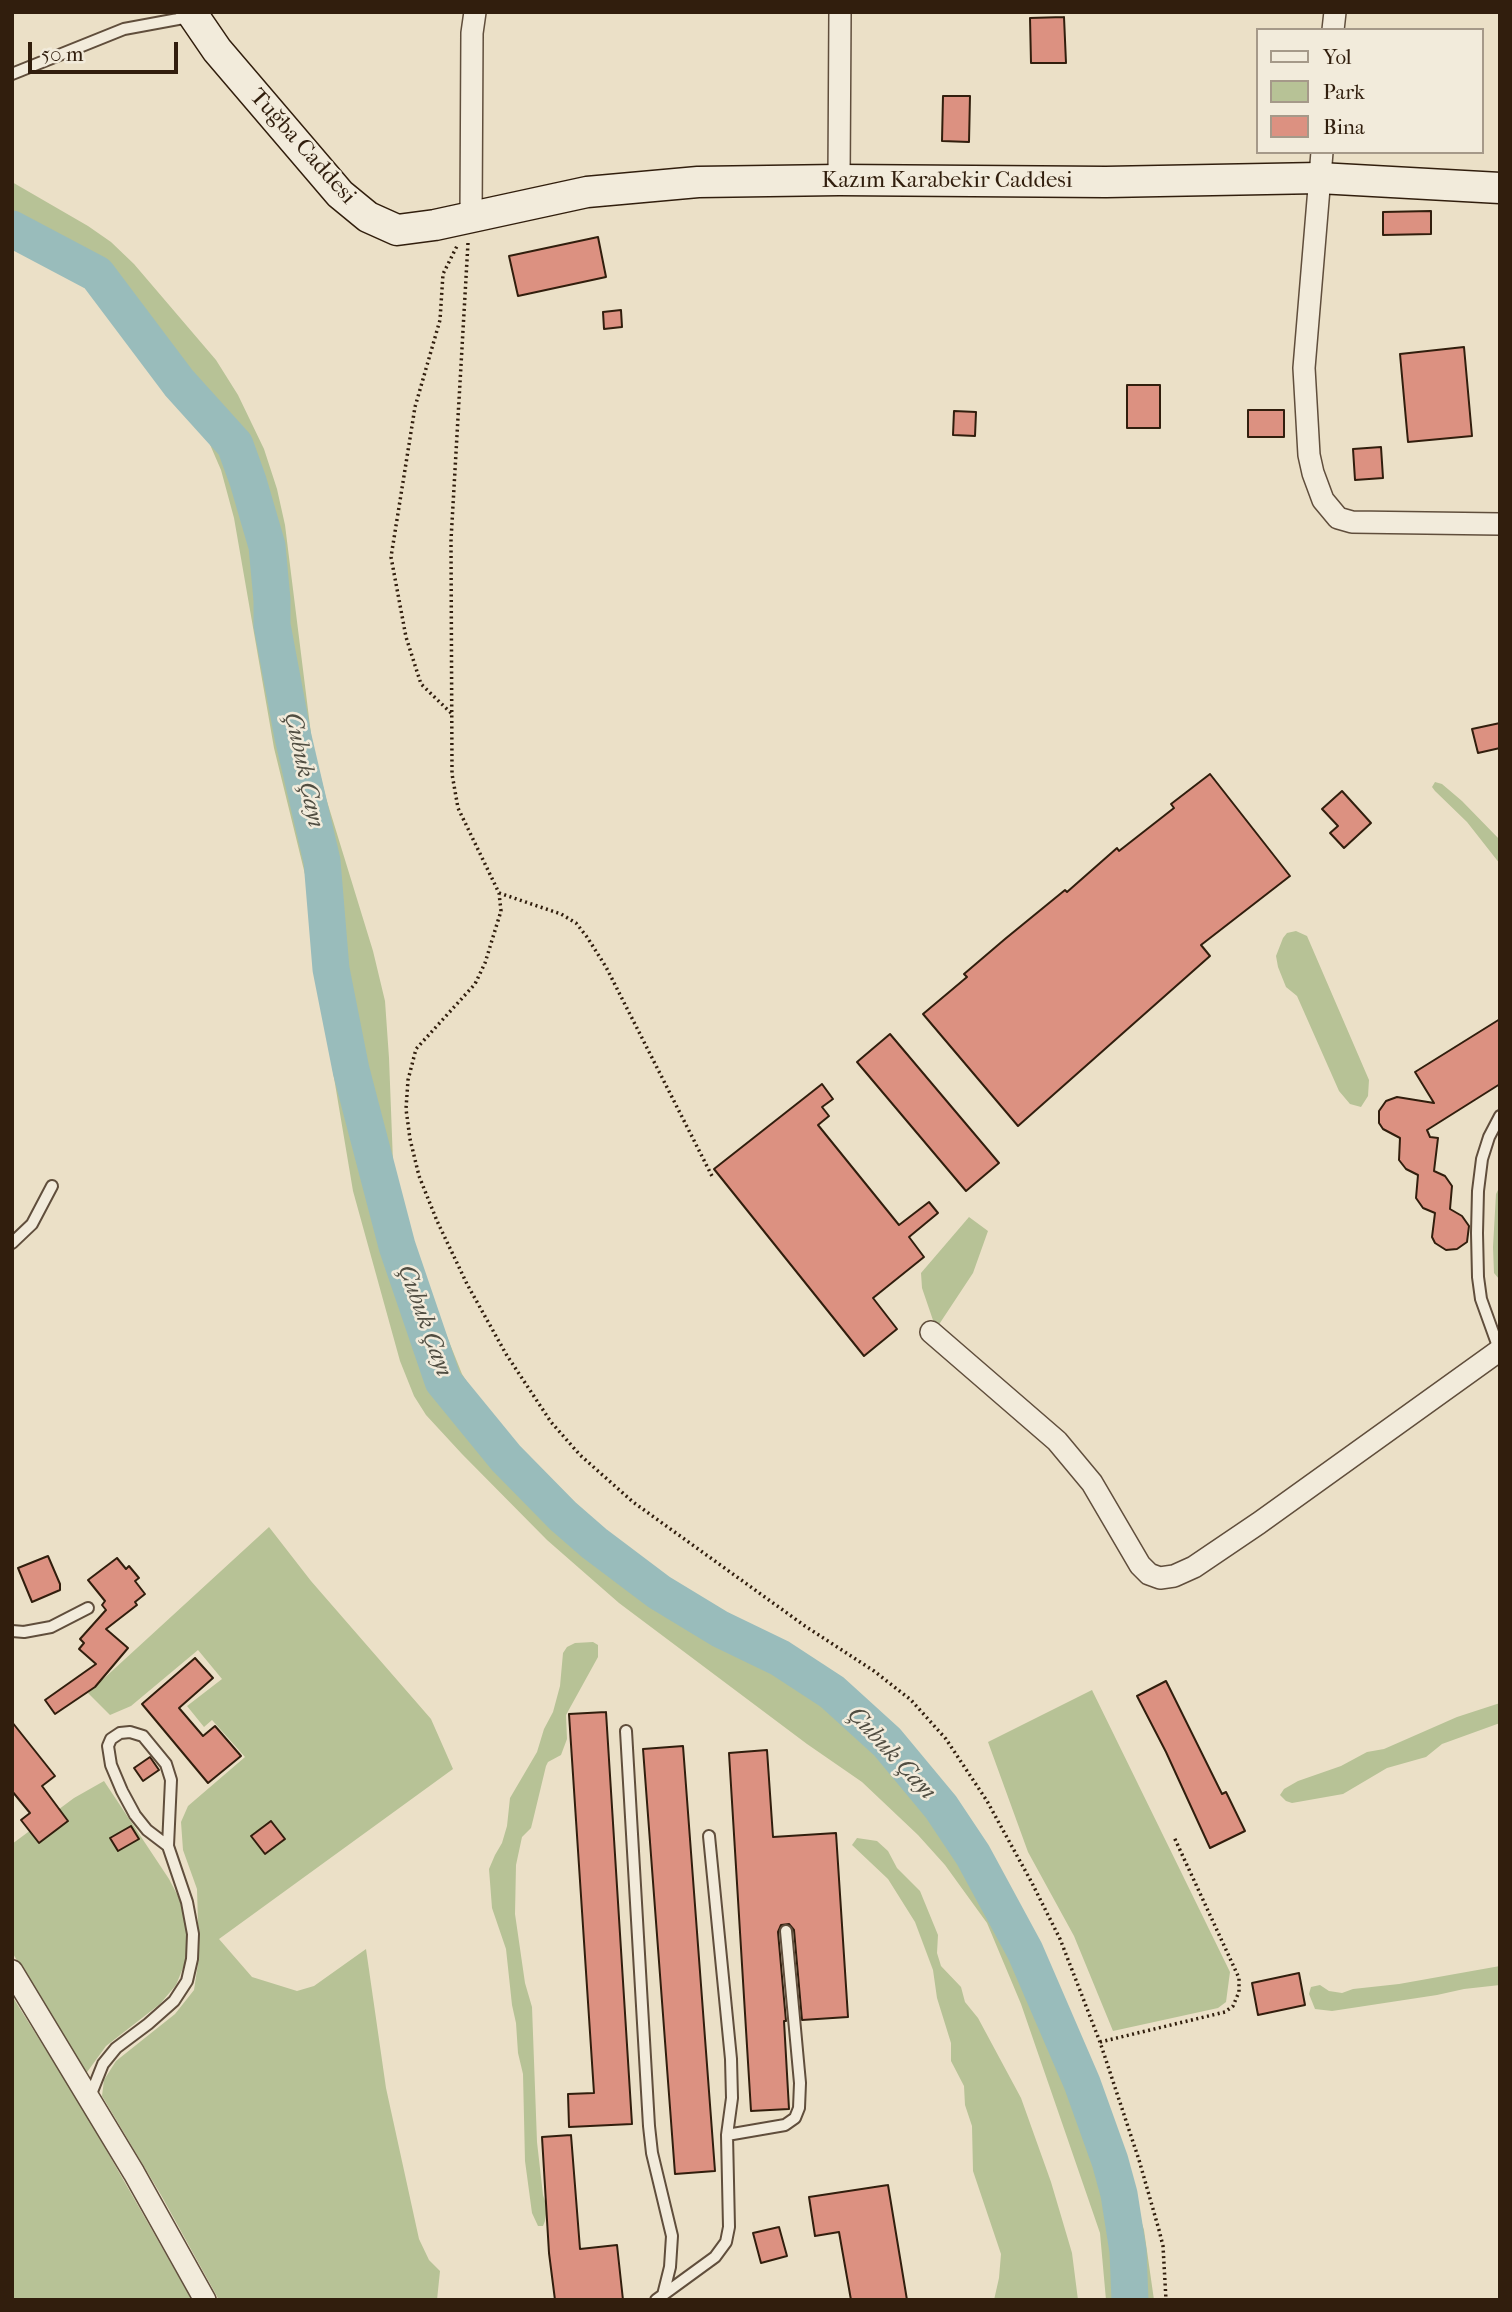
<!DOCTYPE html>
<html>
<head>
<meta charset="utf-8">
<style>
	body { margin:0 }
	#map { position:relative; width:1512px; height:2312px; overflow:hidden; background:#ebe0c7; font-family:"IM FELL French Canon",serif }
	canvas { display:block }
	.frame { position:absolute; inset:0; border:14px solid #311e0d; pointer-events:none }
	.legend { position:absolute; left:1256px; top:28px; width:228px; height:126px; box-sizing:border-box; background:#f2ebdb; border:2px solid #a59989; margin:0; padding:9px 12px; list-style:none; font-size:21px; color:#311e0d }
	.legend li { display:flex; align-items:center; gap:14px; height:35px }
	.legend b { width:35px; border:2px solid #a59989 }
	.scale { position:absolute; left:28px; top:42px; width:150px; height:32px; box-sizing:border-box; border:4px solid #311e0d; border-top:0; padding-left:9px; font-size:21px; line-height:24px; white-space:nowrap; color:#311e0d; -webkit-text-stroke:5px #f2ebdb; paint-order:stroke }
</style>
</head>
<body>
<div id="map">
<canvas width="1512" height="2312"></canvas>
<div class="frame"></div>
<ul class="legend">
<li><b style="height:9px;background:#f2ebdb"></b>Yol</li>
<li><b style="height:19px;background:#b7c296"></b>Park</li>
<li><b style="height:19px;background:#dc9181"></b>Bina</li>
</ul>
<div class="scale">50 m</div>
</div>
<script>
const ctx = document.querySelector('canvas').getContext('2d');
ctx.lineJoin = 'round';
function fill(path, color) {
  ctx.fillStyle = color;
  ctx.fill(path, 'evenodd');
}
function shape(rows) {
  const path = new Path2D();
  for (const r of rows) {
    path.moveTo(r[0], r[1]);
    for (let i = 2; i < r.length; i += 2) path.lineTo(r[i], r[i + 1]);
  }
  return path;
}
function stroke(path, color, width, dash) {
  ctx.strokeStyle = color;
  ctx.lineWidth = width;
  ctx.lineCap = dash ? 'butt' : 'round';
  ctx.setLineDash(dash || []);
  ctx.stroke(path);
}
function drawText(font, color, halo, rows, align = 'center') {
  ctx.font = font + ' "IM FELL French Canon",serif';
  ctx.lineWidth = 5;
  ctx.setLineDash([]);
  ctx.textBaseline = 'middle';
  ctx.strokeStyle = halo;
  ctx.fillStyle = color;
  for (const [text, x, y, turn = 0] of rows) {
    ctx.save();
    ctx.translate(x, y);
    ctx.rotate((+turn || 0) * Math.PI / 180);
    ctx.textAlign = isNaN(turn) ? turn : align;
    if (halo) ctx.strokeText(text, 0, 0);
    ctx.fillText(text, 0, 0);
    ctx.restore();
  }
}
const green = shape([
	[12,182,88,226,111,242,134,264,216,360,238,395,264,449,277,489,285,525,312,742,326,798,373,951,385,1001,389,1058,393,1162,406,1219,426,1284,462,1374,508,1445,554,1491,595,1525,676,1586,854,1694,885,1719,915,1752,1003,1885,1048,1973,1091,2075,1131,2188,1144,2230,1154,2300,1106,2300,1100,2233,1021,2004,987,1923,945,1865,918,1835,862,1782,807,1744,619,1603,547,1540,462,1454,426,1415,414,1396,400,1361,353,1191,329,1048,313,907,274,748,234,518,221,470,205,433,185,400,140,344,91,293,62,270,12,242],
	[1435,782,1442,784,1462,801,1500,840,1500,864,1467,822,1435,791,1432,787],
	[1296,931,1307,936,1369,1080,1368,1096,1361,1107,1350,1104,1339,1091,1297,996,1286,987,1278,967,1276,956,1283,938,1287,933],
	[1500,1186,1500,1274,1499,1279,1494,1273,1493,1247,1496,1194],
	[969,1217,988,1231,973,1273,936,1329,922,1288,921,1273],
	[269,1527,311,1581,431,1719,453,1769,219,1939,252,1977,297,1991,314,1986,366,1949,386,2088,419,2239,429,2260,440,2271,437,2300,219,2300,161,2195,102,2096,104,2080,116,2061,175,2014,194,1990,199,1957,197,1889,183,1850,181,1822,188,1806,245,1757,212,1720,204,1727,187,1706,222,1679,198,1650,131,1706,110,1715,88,1693],
	[593,1642,598,1645,598,1657,566,1715,567,1739,561,1755,548,1762,546,1766,533,1820,531,1828,522,1837,516,1865,515,1914,525,1983,532,2007,537,2142,543,2195,547,2207,545,2221,543,2226,538,2226,532,2213,525,2161,523,2074,518,2053,516,2023,512,2005,506,1949,492,1908,489,1869,495,1855,502,1843,507,1826,510,1798,537,1752,544,1729,553,1712,560,1686,563,1653,567,1647,575,1643],
	[1092,1690,1230,1972,1226,2002,1218,2008,1113,2031,1074,1936,1028,1852,988,1742],
	[1500,1703,1500,1723,1442,1744,1426,1757,1387,1768,1343,1794,1292,1803,1286,1801,1280,1795,1284,1789,1298,1781,1341,1766,1367,1752,1384,1749,1457,1717],
	[104,1781,169,1879,180,1900,187,1924,187,1943,185,1963,176,1985,160,2004,106,2046,85,2075,12,1952,12,1844,74,1798],
	[857,1838,877,1841,888,1851,897,1868,920,1891,938,1935,937,1953,941,1966,961,1987,965,2002,978,2018,1021,2098,1051,2182,1072,2253,1078,2300,994,2300,999,2278,1001,2254,973,2171,972,2126,965,2105,964,2086,951,2061,951,2043,937,1998,933,1970,915,1922,888,1879,852,1845],
	[1500,1966,1500,1985,1464,1989,1437,1995,1332,2011,1315,2009,1309,1994,1311,1987,1320,1985,1329,1991,1342,1993,1353,1989,1399,1984],
	[12,1996,80,2104,192,2300,12,2300]
]);
const river = shape([
	[12,229,97,274,179,383,235,445,248,481,267,546,272,600,272,625,293,737,322,861,331,969,351,1070,397,1246,443,1381,506,1458,563,1516,594,1543,659,1592,720,1629,780,1658,832,1692,887,1742,941,1807,973,1855,1025,1951,1082,2083,1110,2161,1119,2194,1128,2251,1130,2300]
]);
const building = shape([
	[1064,17,1066,63,1031,63,1030,18,1064,17],
	[943,96,970,96,969,142,942,141,943,96],
	[1431,211,1431,234,1383,235,1383,212,1431,211],
	[598,237,606,277,518,296,509,256,598,237],
	[621,310,622,327,604,329,603,312,621,310],
	[1464,347,1472,436,1408,442,1400,354,1464,347],
	[1127,385,1160,385,1160,428,1127,428,1127,385],
	[1248,410,1284,410,1284,437,1248,437,1248,410],
	[954,411,976,412,975,436,953,435,954,411],
	[1381,447,1383,478,1355,480,1353,449,1381,447],
	[1500,723,1500,748,1478,753,1472,729,1500,723],
	[1210,774,1290,876,1201,945,1210,956,1018,1126,923,1014,967,977,964,974,1005,939,1065,890,1067,892,1117,848,1119,851,1174,808,1171,804,1210,774],
	[1342,791,1371,823,1344,848,1330,833,1338,826,1322,809,1342,791],
	[1500,1019,1500,1084,1427,1130,1430,1137,1438,1138,1434,1171,1445,1176,1452,1186,1450,1209,1462,1216,1469,1226,1467,1242,1457,1249,1446,1250,1435,1243,1432,1237,1435,1213,1423,1208,1416,1198,1418,1175,1406,1169,1399,1160,1400,1138,1383,1129,1379,1123,1379,1111,1386,1101,1397,1097,1434,1103,1415,1072,1500,1019],
	[890,1034,999,1163,966,1191,857,1062,890,1034],
	[822,1084,833,1099,822,1107,829,1116,818,1125,899,1225,929,1202,938,1213,909,1237,924,1257,873,1298,897,1329,864,1356,714,1169,822,1084],
	[48,1556,60,1584,60,1590,32,1602,18,1568,48,1556],
	[117,1558,126,1569,129,1566,139,1578,135,1581,145,1594,135,1602,137,1605,106,1629,128,1648,95,1687,55,1714,45,1700,96,1664,79,1649,84,1643,80,1639,106,1610,102,1605,105,1601,88,1580,117,1558],
	[195,1658,213,1678,179,1708,203,1736,215,1726,241,1756,208,1783,142,1704,195,1658],
	[1166,1681,1222,1794,1226,1792,1245,1831,1210,1848,1166,1752,1137,1696,1166,1681],
	[606,1712,632,2124,569,2127,568,2094,594,2093,569,1714,606,1712],
	[12,1722,55,1776,42,1786,68,1821,39,1843,21,1820,30,1813,12,1791,12,1722],
	[683,1746,715,2171,675,2174,643,1749,683,1746],
	[767,1750,773,1837,836,1833,848,2017,802,2020,794,1930,789,1924,781,1925,778,1932,786,2021,784,2021,789,2109,751,2111,729,1753,767,1750],
	[150,1757,159,1770,143,1781,134,1768,150,1757],
	[271,1821,285,1839,265,1854,251,1836,271,1821],
	[131,1826,139,1839,118,1851,110,1838,131,1826],
	[1299,1973,1305,2005,1258,2015,1252,1983,1299,1973],
	[571,2135,580,2249,617,2245,623,2300,555,2300,549,2253,542,2137,571,2135],
	[888,2185,907,2300,851,2300,839,2232,815,2236,809,2197,888,2185],
	[779,2227,787,2256,761,2263,753,2233,779,2227]
]);
const path = shape([
	[468,243,451,540,452,774,458,808,499,893,501,911,485,963,475,984,416,1049,408,1080,406,1109,410,1139,419,1176,437,1221,467,1284,506,1354,551,1422,580,1455,633,1502,805,1626,874,1671,911,1700,946,1739,987,1801,1032,1883,1060,1939,1100,2042,1139,2160,1159,2230,1163,2246,1166,2300],
	[451,713,421,684,406,637,391,557,415,407,440,320,443,274,457,246],
	[499,893,561,914,576,923,587,937,606,967,713,1178],
	[1100,2042,1225,2012,1233,2006,1239,1992,1239,1978,1174,1837]
]);
const lane = shape([
	[12,74,124,29,189,17],
	[12,1243,32,1224,52,1186],
	[1499,1349,1481,1299,1478,1277,1477,1233,1478,1191,1482,1159,1489,1137,1500,1116],
	[12,1631,24,1632,51,1627,88,1608],
	[626,1731,649,2126,652,2153,672,2236,670,2267,663,2295],
	[89,2099,103,2064,116,2048,148,2024,174,2001,187,1981,192,1959,193,1934,187,1902,168,1846,171,1780,166,1764,143,1736,130,1732,120,1733,111,1739,108,1746,111,1765,122,1791,135,1815,147,1830,168,1846],
	[727,2135,785,2125,795,2118,799,2108,800,2083,786,1931],
	[656,2300,715,2257,726,2242,729,2227,727,2135,732,2098,731,2059,709,1836]
]);
const street = shape([
	[1333,30,1335,12],
	[1322,152,1304,368,1309,455,1313,473,1323,500,1338,518,1352,522,1500,524],
	[839,180,840,12],
	[471,217,472,33,475,12],
	[931,1332,1057,1441,1092,1483,1140,1565,1149,1574,1160,1578,1174,1576,1194,1567,1259,1523,1500,1350],
	[12,1971,134,2173,205,2300]
]);
const secondary = shape([
	[191,12,217,50,340,194,368,217,397,230,435,225,587,192,698,182,839,180,1106,182,1319,178,1500,188]
]);
const streetNames = [
	["Tuğba Caddesi",302,147,48],
	["Kazım Karabekir Caddesi",947,181]
];
const waterNames = [
	["Çubuk Çayı",303,770,78],
	["Çubuk Çayı",424,1321,70],
	["Çubuk Çayı",891,1754,47]
];
fill(green, '#b7c296');
stroke(river, '#99bcbb', 37);
fill(building, '#dc9181');
stroke(building, '#311e0d', 2);
stroke(lane, '#604e3c', 14);
stroke(street, '#604e3c', 24);
stroke(secondary, '#311e0d', 33);
stroke(path, '#311e0d', 3.5, [2, 3.5]);
stroke(lane, '#f2ebdb', 10);
stroke(street, '#f2ebdb', 21);
stroke(secondary, '#f2ebdb', 30);
drawText('23px', '#311e0d', '#f2ebdb', streetNames);
drawText('italic 24px', '#504d41', '#f2ebdb', waterNames);
</script>
</body>
</html>
